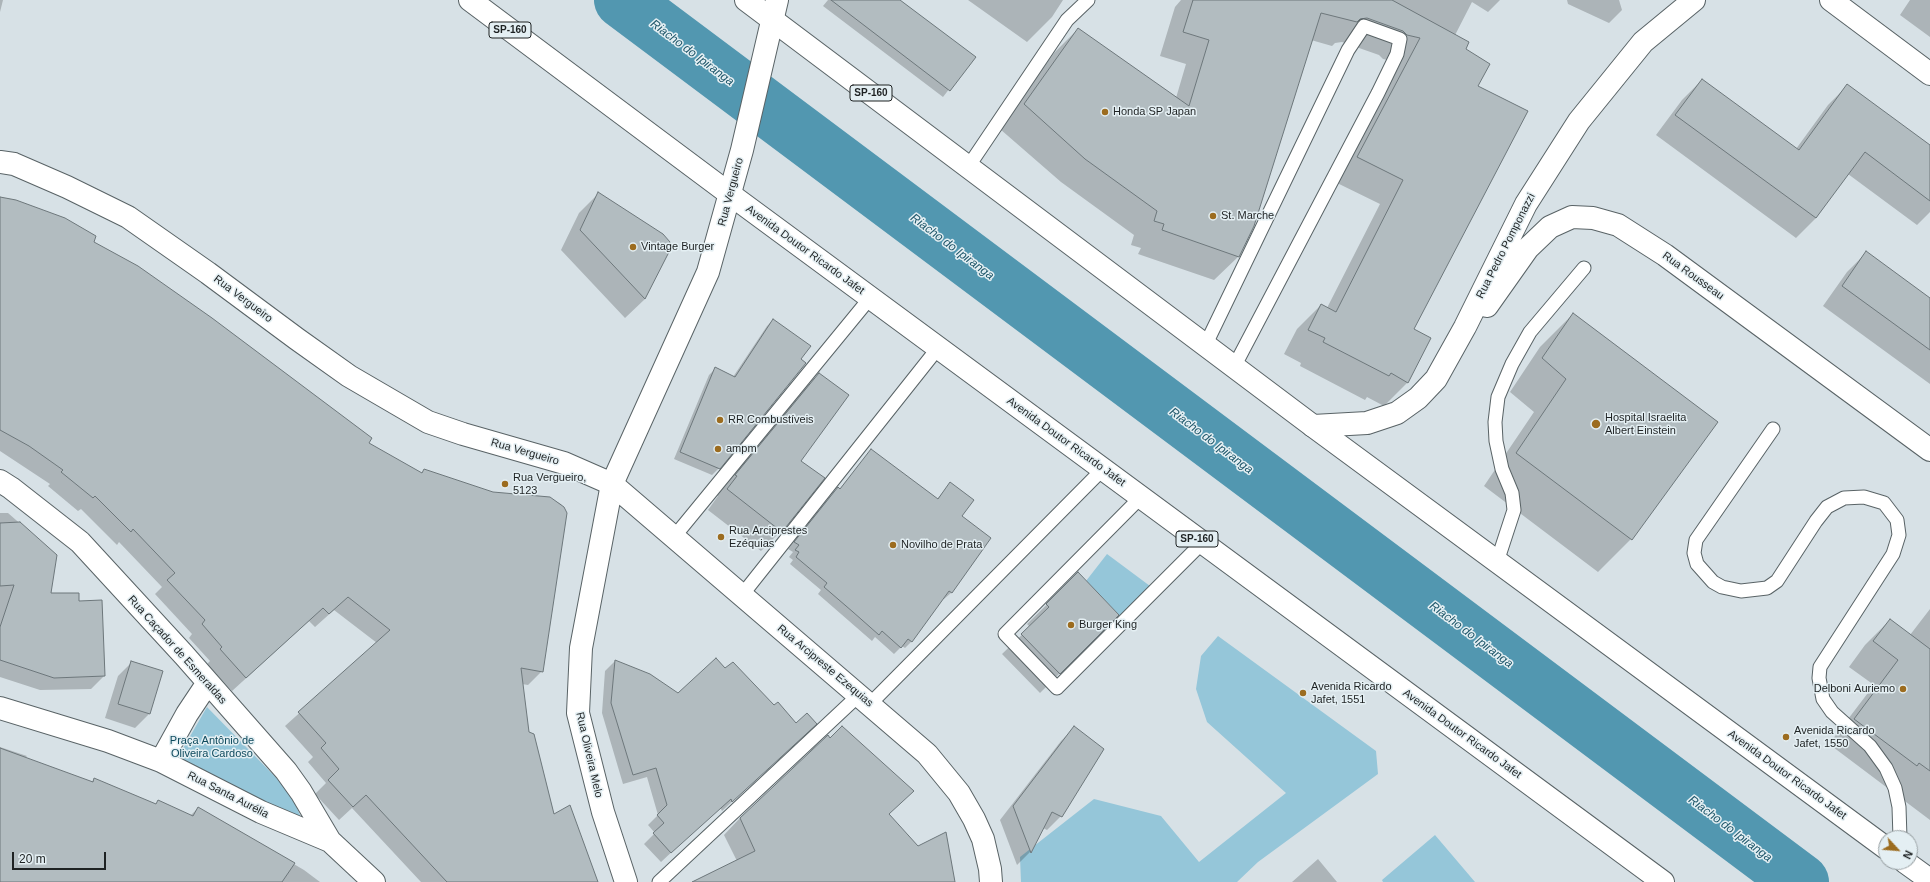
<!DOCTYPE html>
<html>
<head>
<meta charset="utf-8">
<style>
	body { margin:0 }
	#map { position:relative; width:1930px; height:882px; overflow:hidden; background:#d7e1e6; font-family:Helvetica,sans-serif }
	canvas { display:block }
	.north { position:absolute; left:1878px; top:830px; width:40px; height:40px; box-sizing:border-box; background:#e4eff3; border:1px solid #959da0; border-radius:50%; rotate:116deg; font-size:11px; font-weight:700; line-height:16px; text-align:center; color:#1e2223 }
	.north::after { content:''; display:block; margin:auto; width:14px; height:18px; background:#9c6c1f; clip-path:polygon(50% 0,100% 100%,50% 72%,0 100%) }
	.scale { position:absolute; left:12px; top:852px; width:94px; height:18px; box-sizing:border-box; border:2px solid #1e2223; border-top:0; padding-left:5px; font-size:12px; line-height:14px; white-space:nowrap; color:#1e2223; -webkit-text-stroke:3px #e4eff3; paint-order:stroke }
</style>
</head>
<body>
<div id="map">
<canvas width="1930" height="882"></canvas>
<div class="north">N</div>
<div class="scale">20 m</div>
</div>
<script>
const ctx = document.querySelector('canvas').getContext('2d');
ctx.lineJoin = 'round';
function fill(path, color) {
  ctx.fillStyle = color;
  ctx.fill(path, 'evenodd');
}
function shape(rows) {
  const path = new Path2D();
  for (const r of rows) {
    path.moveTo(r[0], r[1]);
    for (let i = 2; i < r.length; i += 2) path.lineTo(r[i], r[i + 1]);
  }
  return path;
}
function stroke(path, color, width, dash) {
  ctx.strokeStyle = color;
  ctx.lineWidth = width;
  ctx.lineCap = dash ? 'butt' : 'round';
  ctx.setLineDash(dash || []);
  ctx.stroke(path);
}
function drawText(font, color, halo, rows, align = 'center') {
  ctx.font = font + ' Helvetica,sans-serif';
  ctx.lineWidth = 3;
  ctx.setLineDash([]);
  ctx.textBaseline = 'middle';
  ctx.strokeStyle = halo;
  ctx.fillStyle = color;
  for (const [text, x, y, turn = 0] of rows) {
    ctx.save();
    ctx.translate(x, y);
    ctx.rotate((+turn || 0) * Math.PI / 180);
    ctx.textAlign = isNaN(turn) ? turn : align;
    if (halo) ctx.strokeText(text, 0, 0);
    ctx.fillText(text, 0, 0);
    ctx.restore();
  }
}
const green = shape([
	[1107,554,1150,586,1121,617,1086,581],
	[1218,636,1376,751,1378,774,1258,862,1237,882,1021,882,1020,857,1094,799,1161,816,1199,862,1286,793,1207,722,1196,689,1201,656],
	[207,707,290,792,303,822,266,808,178,757],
	[1435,835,1475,882,1383,882,1382,880]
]);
const shadow = shape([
	[0,0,3,0,0,12],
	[828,0,899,0,974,57,943,97,823,6],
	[968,0,1063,0,1052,17,1027,42],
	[1181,0,1500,0,1488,12,1472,2,1452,41,1477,86,1413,329,1408,382,1384,406,1367,397,1365,400,1300,366,1301,363,1284,354,1297,329,1321,305,1327,308,1380,204,1333,181,1397,62,1383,59,1379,55,1342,42,1335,43,1332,46,1311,40,1239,256,1214,280,1138,254,1141,248,1131,245,1134,235,1061,182,1000,129,1054,53,1078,29,1176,98,1186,64,1160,56,1175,7],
	[1567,0,1619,0,1622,10,1609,23,1568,4],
	[1910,0,1930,0,1930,37,1900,15],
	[1702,80,1796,149,1828,105,1847,86,1930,147,1930,212,1917,225,1848,174,1816,218,1796,238,1656,135,1682,100],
	[599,193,668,252,645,299,625,318,561,250,579,213],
	[0,198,93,243,367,444,421,474,424,470,493,493,550,498,561,504,566,513,542,671,528,685,522,684,528,733,554,815,597,882,421,882,352,808,339,820,315,794,326,783,308,762,313,757,285,726,377,643,334,610,315,627,309,621,232,691,207,664,210,661,189,638,192,634,155,594,162,587,119,542,117,545,81,509,78,511,48,486,50,484,0,451],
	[1866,253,1930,299,1930,384,1823,306,1847,272],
	[1573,314,1717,422,1631,539,1598,572,1484,486,1534,412,1510,392,1540,347],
	[773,320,719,468,712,475,674,459,709,375,716,368,733,377,767,326],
	[819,374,799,462,823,478,781,531,761,551,708,510,718,496,716,495,799,394],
	[871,450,937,499,950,484,961,516,990,539,951,593,944,599,943,598,911,642,905,648,902,646,894,654,875,637,872,641,818,594,821,590,790,564,793,560,789,557,793,552,788,549,831,495,838,488,839,490],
	[0,513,8,513,56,555,50,594,78,602,104,676,91,689,40,690,0,677],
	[1078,574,1118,615,1040,693,1002,654,1030,627,1027,624],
	[1930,609,1930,820,1829,744,1874,685,1849,667,1865,645,1890,620,1910,635],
	[615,661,678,694,725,670,774,707,805,733,722,811,720,807,661,862,644,844,655,833,648,825,658,815,647,777,623,784,602,713,605,671],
	[132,662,162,672,149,714,135,728,105,718,118,676],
	[1074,728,1061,816,1047,830,1043,828,1030,852,1017,865,1000,820,1061,741],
	[0,747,27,756,25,758,91,782,95,779,155,805,159,801,190,816,198,808,304,870,320,882,0,882],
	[888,814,917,847,954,882,694,882,737,861,724,835,740,818],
	[1318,859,1337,882,1292,882]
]);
const river = shape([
	[622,0,1801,882]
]);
const building = shape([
	[831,0,900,0,976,57,950,91,831,0],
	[1193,0,1392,0,1469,42,1466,49,1490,64,1478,86,1528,111,1414,329,1431,338,1408,383,1391,373,1389,376,1323,342,1325,338,1308,330,1321,304,1336,312,1403,180,1357,157,1420,38,1407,35,1403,31,1367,18,1360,19,1357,22,1321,13,1254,226,1239,257,1162,230,1164,224,1154,221,1157,211,1085,159,1024,104,1078,28,1189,106,1209,40,1183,32,1193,0],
	[1702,79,1799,150,1847,84,1930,145,1930,201,1865,152,1816,218,1675,115,1702,79],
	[598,192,663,234,670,242,669,252,645,299,580,230,598,192],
	[0,197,16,200,65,218,96,236,94,242,138,266,212,318,372,438,369,443,422,473,424,469,493,492,550,497,564,507,567,513,543,672,521,668,529,732,534,734,554,814,570,805,598,882,447,882,366,795,353,807,328,780,339,769,321,748,326,743,298,712,390,630,348,597,329,614,323,608,246,678,220,649,222,647,202,624,205,620,167,580,175,573,133,529,131,532,95,496,93,498,61,472,63,470,29,446,0,430,0,197],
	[1866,251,1930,298,1930,350,1842,286,1866,251],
	[1573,313,1718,422,1632,540,1516,453,1566,379,1542,358,1573,313],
	[773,319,811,346,801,359,806,363,720,469,680,452,715,367,735,377,773,319],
	[819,373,849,395,801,461,825,478,782,532,727,489,737,476,735,475,819,373],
	[871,449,938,499,950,482,974,500,962,516,991,538,952,593,949,591,912,642,908,639,901,648,882,631,879,635,853,612,824,587,827,583,796,557,799,552,795,550,799,545,794,542,838,487,840,489,871,449],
	[20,522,57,555,51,593,79,593,79,601,102,600,105,676,54,678,0,660,0,627,14,585,0,586,0,523,20,522],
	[1078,572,1119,615,1060,674,1021,634,1049,607,1046,604,1078,572],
	[1890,619,1930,649,1930,771,1919,763,1917,766,1854,719,1898,660,1873,641,1890,619],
	[716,658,725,668,733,662,774,705,778,702,796,723,807,713,817,724,732,802,731,799,671,853,653,833,664,823,657,815,667,805,656,768,633,775,611,703,615,660,650,674,678,693,716,658],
	[131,661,163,671,150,714,118,704,131,661],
	[842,726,914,791,889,814,918,846,946,832,955,882,692,882,755,851,740,818,828,735,830,738,842,726],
	[1074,726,1104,749,1062,817,1052,812,1031,853,1013,806,1074,726],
	[0,748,93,782,94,778,156,804,158,800,193,816,198,807,295,863,282,882,0,882,0,748]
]);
const service = shape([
	[968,167,1067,20,1088,0],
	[1205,346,1348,50,1364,26,1400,39,1397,54,1378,93,1234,367],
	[1773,429,1696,540,1694,553,1697,564,1713,582,1722,587,1741,591,1767,588,1777,581,1816,521,1827,507,1844,498,1864,497,1884,503,1897,520,1899,535,1893,554,1820,667,1819,678,1823,699,1832,712,1870,746,1886,768,1895,788,1899,807,1900,838],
	[1141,497,1005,634,1057,688,1202,543],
	[674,537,870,298],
	[1497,562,1514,510,1512,493,1502,469,1496,441,1495,422,1498,397,1512,364,1530,332,1584,268],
	[742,595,938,348],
	[870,704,1103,469],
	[659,882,860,694]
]);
const minor = shape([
	[1831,0,1930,74],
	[1487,306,1528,248,1550,227,1572,217,1593,218,1618,225,1665,255,1930,450],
	[1313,426,1367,423,1397,413,1418,398,1436,379,1465,327,1526,204,1579,121,1643,42,1694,0],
	[0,481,11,488,80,542,184,655,286,771,301,792,330,841],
	[0,708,108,741,161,761,261,812,330,841,374,882],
	[161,761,187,714,207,684],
	[626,882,603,812,578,713,581,648,612,484,927,754,959,793,974,819,983,839,990,869,991,882]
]);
const secondary = shape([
	[0,162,14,164,67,187,128,217,208,273,297,339,349,376,428,422,463,434,564,463,612,484,708,272,742,150,777,0]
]);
const primary = shape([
	[470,0,731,195,1663,882],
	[746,0,1313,426,1886,848],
	[1905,862,1930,880]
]);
const markers = [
	[1105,112,4,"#9c6c1f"],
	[1213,216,4,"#9c6c1f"],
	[633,247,4,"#9c6c1f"],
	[720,420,4,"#9c6c1f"],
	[1596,424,5,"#9c6c1f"],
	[718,449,4,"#9c6c1f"],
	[505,484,4,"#9c6c1f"],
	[721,537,4,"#9c6c1f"],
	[893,545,4,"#9c6c1f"],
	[1071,625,4,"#9c6c1f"],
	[1903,689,4,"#9c6c1f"],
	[1303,693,4,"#9c6c1f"],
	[1786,737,4,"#9c6c1f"]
];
const shields = [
	[510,30,42],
	[871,93,42],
	[1197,539,42]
];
const shieldNames = [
	["SP-160",510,30],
	["SP-160",871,93],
	["SP-160",1197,539]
];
const poiNames = [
	["Honda SP Japan",1113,112],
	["St. Marche",1221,216],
	["Vintage Burger",641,247],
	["Hospital Israelita",1605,418],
	["Albert Einstein",1605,431],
	["RR Combustíveis",728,420],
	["ampm",726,449],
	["Rua Vergueiro,",513,478],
	["5123",513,491],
	["Rua Arciprestes",729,531],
	["Ezéquias",729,544],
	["Novilho de Prata",901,545],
	["Burger King",1079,625],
	["Avenida Ricardo",1311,687],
	["Jafet, 1551",1311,700],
	["Delboni Auriemo",1895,689,"right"],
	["Avenida Ricardo",1794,731],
	["Jafet, 1550",1794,744]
];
const streetNames = [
	["Rua Vergueiro",731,192,-75],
	["Rua Pedro Pomponazzi",1506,246,-63],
	["Avenida Doutor Ricardo Jafet",805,250,36],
	["Rua Rousseau",1693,276,36],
	["Rua Vergueiro",243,299,37],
	["Avenida Doutor Ricardo Jafet",1066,442,36],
	["Rua Vergueiro",525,452,16],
	["Rua Caçador de Esmeraldas",177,650,48],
	["Rua Arcipreste Ezequias",825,666,40],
	["Avenida Doutor Ricardo Jafet",1462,734,36],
	["Rua Oliveira Melo",589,755,77],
	["Avenida Doutor Ricardo Jafet",1787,775,36],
	["Rua Santa Aurélia",228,795,27]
];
const parkNames = [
	["Praça Antônio de",212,741],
	["Oliveira Cardoso",212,754]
];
const waterNames = [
	["Riacho do Ipiranga",692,53,37],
	["Riacho do Ipiranga",952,247,37],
	["Riacho do Ipiranga",1211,441,37],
	["Riacho do Ipiranga",1471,635,37],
	["Riacho do Ipiranga",1730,829,37]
];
fill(green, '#95c6d9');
fill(shadow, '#0003');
stroke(river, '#5297b0', 56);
fill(building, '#b2bcc0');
stroke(building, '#6d777b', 1);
stroke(service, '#596366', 15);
stroke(minor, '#596366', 24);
stroke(secondary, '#596366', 24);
stroke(primary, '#596366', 24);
stroke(service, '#fff', 13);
stroke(minor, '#fff', 22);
stroke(secondary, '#fff', 22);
stroke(primary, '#fff', 22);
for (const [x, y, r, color] of markers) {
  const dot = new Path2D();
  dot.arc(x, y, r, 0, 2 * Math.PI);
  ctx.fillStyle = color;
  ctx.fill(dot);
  stroke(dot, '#e4eff3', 1.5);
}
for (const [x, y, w] of shields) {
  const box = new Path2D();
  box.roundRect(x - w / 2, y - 8, w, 16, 3);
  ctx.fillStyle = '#e4eff3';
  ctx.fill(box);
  stroke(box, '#1e2223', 1);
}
drawText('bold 10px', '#1e2223', null, shieldNames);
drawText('11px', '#1e2223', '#e4eff3', poiNames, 'left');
drawText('11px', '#1e2223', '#e4eff3', streetNames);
drawText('11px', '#0e4a5d', '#e4eff3', parkNames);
drawText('italic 12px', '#20586b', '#e4eff3', waterNames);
</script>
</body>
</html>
